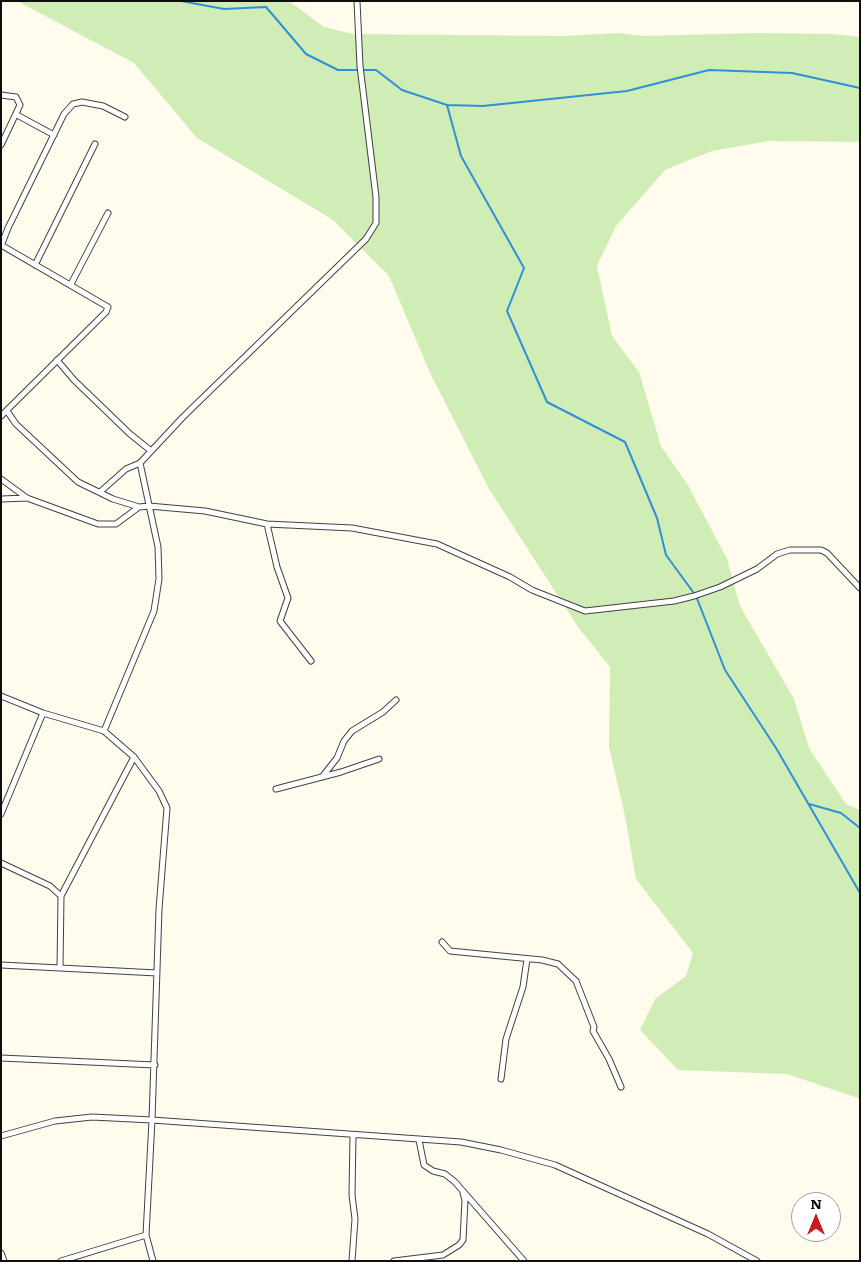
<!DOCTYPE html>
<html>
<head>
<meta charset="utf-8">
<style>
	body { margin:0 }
	#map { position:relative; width:861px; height:1262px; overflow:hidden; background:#fffcee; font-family:Literata,serif }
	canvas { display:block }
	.frame { position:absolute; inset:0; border:2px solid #0e0e0e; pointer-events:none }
	.north { position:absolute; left:791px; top:1192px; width:50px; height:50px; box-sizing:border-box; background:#fff; border:1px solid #9f9f9f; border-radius:50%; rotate:0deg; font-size:14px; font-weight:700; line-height:20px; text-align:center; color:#0e0e0e }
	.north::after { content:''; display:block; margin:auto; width:18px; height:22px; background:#c81b1e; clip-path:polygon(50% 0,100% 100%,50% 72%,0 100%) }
</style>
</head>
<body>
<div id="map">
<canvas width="861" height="1262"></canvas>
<div class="frame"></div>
<div class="north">N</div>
</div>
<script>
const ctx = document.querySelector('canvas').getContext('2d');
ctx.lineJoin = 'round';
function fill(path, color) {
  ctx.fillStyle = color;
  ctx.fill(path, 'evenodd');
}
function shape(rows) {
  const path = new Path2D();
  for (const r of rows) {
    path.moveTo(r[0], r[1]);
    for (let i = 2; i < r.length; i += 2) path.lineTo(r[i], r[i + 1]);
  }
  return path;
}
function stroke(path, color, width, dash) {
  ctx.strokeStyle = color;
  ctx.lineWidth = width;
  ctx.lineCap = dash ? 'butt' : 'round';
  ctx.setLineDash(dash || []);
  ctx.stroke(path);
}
const green = shape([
	[17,1,289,1,324,27,353,34,563,36,618,33,643,36,759,33,832,34,860,37,860,142,769,141,712,151,665,170,616,226,597,266,612,336,639,372,661,446,689,487,727,559,740,606,794,699,809,748,846,804,860,810,860,1102,858,1098,787,1074,678,1070,640,1030,655,999,686,976,693,953,636,879,625,816,609,747,610,667,578,627,489,489,430,373,389,276,333,220,197,138,134,63]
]);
const stream = shape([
	[181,1,224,9,266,7,306,54,338,70,376,70,402,90,447,105,483,106,627,91,709,70,792,73,860,88],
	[447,105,461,156,524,268,507,311,547,402,625,442,657,518,666,555,696,596,725,670,776,748,860,893],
	[809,804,841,813,860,828]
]);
const minor = shape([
	[1,95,16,97,20,105,1,145],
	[17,115,54,135],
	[1,245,108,307,106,312,97,321,1,416],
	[1,246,8,228,64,114,73,104,82,102,103,106,125,117],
	[35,265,95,144],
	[71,284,108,213],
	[57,360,74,380,130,434,150,450],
	[7,411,16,424,78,482,113,499,139,507],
	[1,479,27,498,98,524,116,524,139,507,149,506,205,511,267,524,352,528,437,544,510,577,532,590,585,611,674,601,694,596,720,587,757,569,777,554,790,550,821,550,827,553,860,588],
	[100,492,126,469,140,463],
	[1,499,27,498],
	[267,524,277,567,288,598,280,621,311,661],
	[1,696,43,713,104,731,134,757,159,791,167,808,159,909,152,1120,461,1142,501,1150,555,1165,708,1234,757,1261],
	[104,731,154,611,159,579,158,547,140,463,183,417,366,239,376,223,376,197,360,66,357,1],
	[322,777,337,758,344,741,352,731,383,712,396,700],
	[276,789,341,772,379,759],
	[1,814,43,713],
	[1,863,50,886,61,896,60,968,1,965],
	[61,896,134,757],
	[442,942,450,951,542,960,558,964,576,981,594,1027,593,1031,609,1059,621,1087],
	[60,968,157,973],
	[1,1058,155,1065],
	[501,1079,506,1039,523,987,527,959],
	[1,1136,55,1121,92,1117,152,1120,146,1235,153,1261],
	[419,1140,424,1165,433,1171,445,1174,455,1182,524,1261],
	[1,1253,4,1261],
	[61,1261,146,1235],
	[352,1261,355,1219,352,1195,353,1136],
	[394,1261,443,1255,459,1245,463,1240,465,1200,463,1193]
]);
fill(green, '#d0edb5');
stroke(stream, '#308fd7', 2);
stroke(minor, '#414141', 7);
stroke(minor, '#fff', 5);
</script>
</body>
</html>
